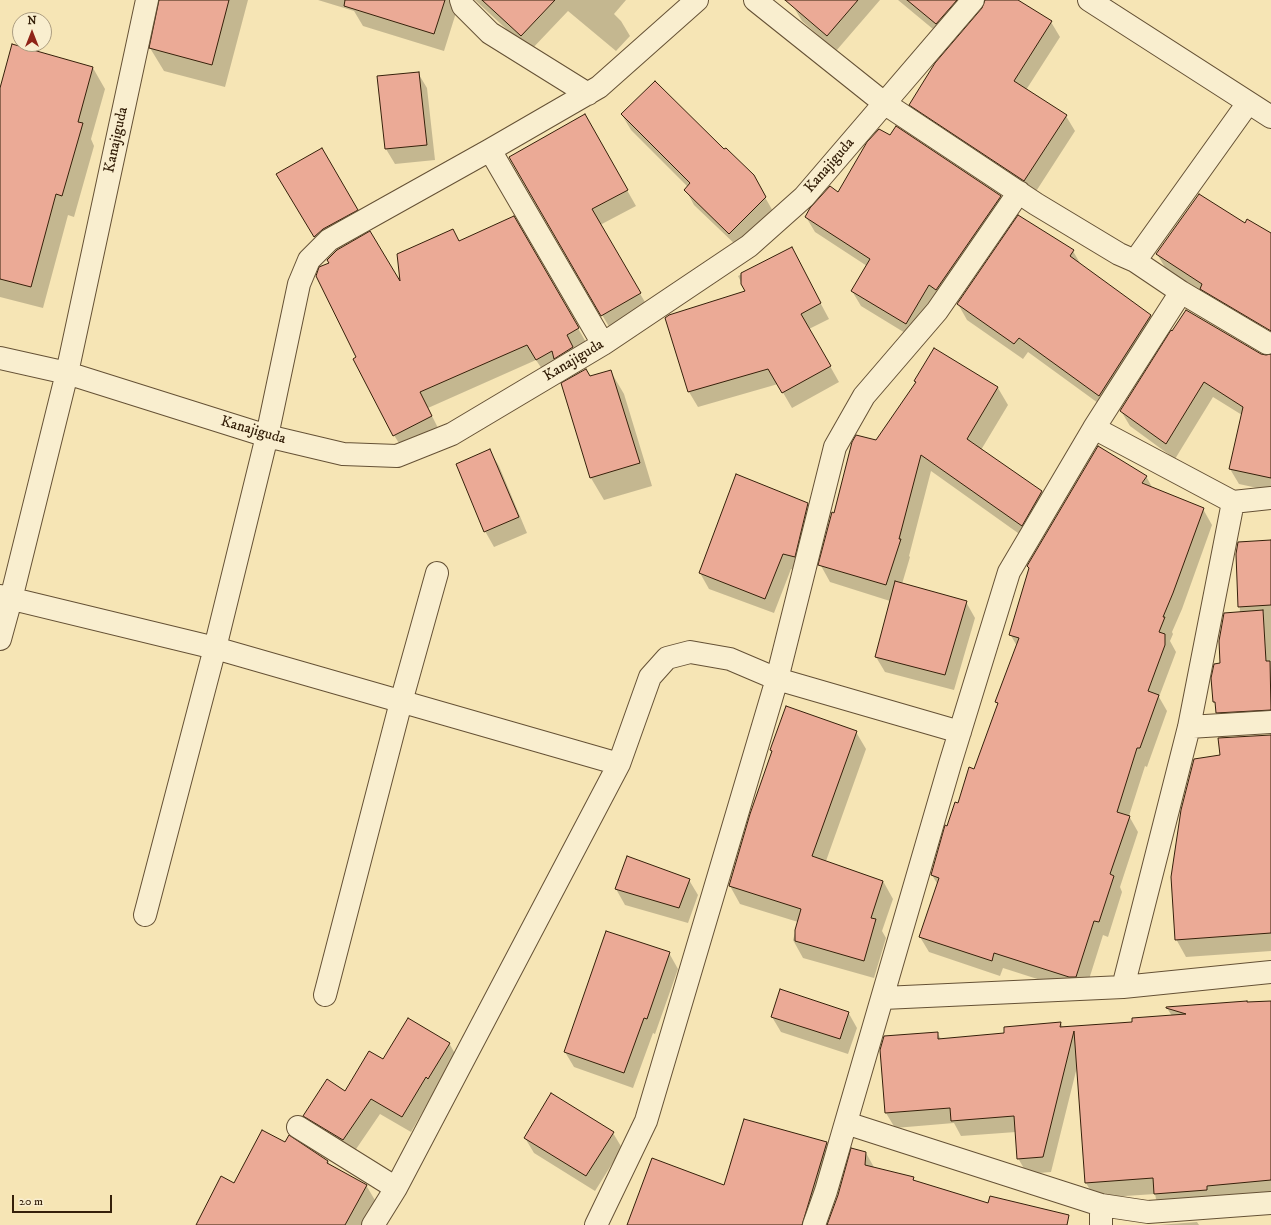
<!DOCTYPE html>
<html>
<head>
<meta charset="utf-8">
<style>
	body { margin:0 }
	#map { position:relative; width:1271px; height:1225px; overflow:hidden; background:#f6e5b5; font-family:"IM FELL DW Pica",serif }
	canvas { display:block }
	.north { position:absolute; left:12px; top:12px; width:40px; height:40px; box-sizing:border-box; background:#f9eecf; border:1px solid #ab9c80; border-radius:50%; rotate:0deg; font-size:11px; font-weight:700; line-height:16px; text-align:center; color:#35200a }
	.north::after { content:''; display:block; margin:auto; width:14px; height:18px; background:#8f2418; clip-path:polygon(50% 0,100% 100%,50% 72%,0 100%) }
	.scale { position:absolute; left:12px; top:1195px; width:100px; height:18px; box-sizing:border-box; border:2px solid #35200a; border-top:0; padding-left:5px; font-size:12px; line-height:14px; white-space:nowrap; color:#35200a; -webkit-text-stroke:3px #f9eecf; paint-order:stroke }
</style>
</head>
<body>
<div id="map">
<canvas width="1271" height="1225"></canvas>
<div class="north">N</div>
<div class="scale">20 m</div>
</div>
<script>
const ctx = document.querySelector('canvas').getContext('2d');
ctx.lineJoin = 'round';
function fill(path, color) {
  ctx.fillStyle = color;
  ctx.fill(path, 'evenodd');
}
function shape(rows) {
  const path = new Path2D();
  for (const r of rows) {
    path.moveTo(r[0], r[1]);
    for (let i = 2; i < r.length; i += 2) path.lineTo(r[i], r[i + 1]);
  }
  return path;
}
function stroke(path, color, width, dash) {
  ctx.strokeStyle = color;
  ctx.lineWidth = width;
  ctx.lineCap = dash ? 'butt' : 'round';
  ctx.setLineDash(dash || []);
  ctx.stroke(path);
}
function drawText(font, color, halo, rows, align = 'center') {
  ctx.font = font + ' "IM FELL DW Pica",serif';
  ctx.lineWidth = 3;
  ctx.setLineDash([]);
  ctx.textBaseline = 'middle';
  ctx.strokeStyle = halo;
  ctx.fillStyle = color;
  for (const [text, x, y, turn = 0] of rows) {
    ctx.save();
    ctx.translate(x, y);
    ctx.rotate((+turn || 0) * Math.PI / 180);
    ctx.textAlign = isNaN(turn) ? turn : align;
    if (halo) ctx.strokeText(text, 0, 0);
    ctx.fillText(text, 0, 0);
    ctx.restore();
  }
}
const shadow = shape([
	[160,0,248,0,225,87,164,71,150,48],
	[318,0,460,0,444,51,363,26,354,11],
	[475,0,626,0,614,14,621,21,630,36,616,51,568,11,530,51],
	[787,0,880,0,836,51,802,21,793,6],
	[898,0,1016,0,1051,22,1060,37,1026,90,1066,116,1075,131,1033,196,919,120,910,105,983,9,986,3,977,4,945,39],
	[93,68,105,89,91,139,94,146,74,217,68,215,43,308,0,297,0,91],
	[418,73,427,88,435,160,395,164,386,149],
	[622,115,762,192,774,213,739,248,694,205,686,190,688,187,631,130],
	[585,116,636,206,600,225,649,309,611,330,510,158],
	[321,149,366,225,323,252,278,174],
	[838,193,1000,197,1009,212,915,339,861,306,852,291,867,266,815,232,806,217],
	[514,217,587,344,546,375,536,360,428,408,440,432,403,450,394,435,401,286,459,242],
	[1245,225,1271,234,1271,308,1257,332,1166,269,1157,254],
	[791,248,829,319,809,329,839,382,792,408,778,384,698,407,689,392,666,318,746,292,738,276],
	[1073,251,1081,265,1151,316,1159,331,1109,411,1028,352,1023,359,967,320,958,304],
	[934,350,998,388,1008,405,981,450,1041,492,1051,510,1032,543,931,471,909,556,910,557,902,584,966,602,975,618,954,690,885,672,876,657,890,601,830,582,820,564,835,514,877,441,916,383,915,381],
	[1260,355,1271,356,1271,491,1239,484,1230,469,1242,415,1213,397,1175,459,1130,426,1121,411],
	[611,372,624,394,652,486,604,500,591,478,563,384],
	[490,451,499,466,527,533,494,547,485,531],
	[1146,476,1153,489,1203,509,1212,525,1182,609,1172,632,1173,634,1170,641,1176,652,1159,697,1167,711,1147,767,1145,766,1129,816,1138,832,1120,887,1122,892,1108,937,1103,935,1085,992,1078,992,1003,968,1000,976,929,952,920,937,938,885,932,875,948,827,975,770,998,705,996,701,1017,646,1010,634,1030,570,1028,566],
	[808,503,816,519,803,572,791,569,774,613,709,589,700,573],
	[1271,541,1271,727,1227,730,1217,713,1217,707,1214,702,1221,664,1240,613,1237,554],
	[856,732,866,749,826,861,883,881,893,899,882,931,886,938,874,978,803,958,793,940,798,922,740,904,730,886,751,814,773,752,771,750],
	[1271,735,1271,951,1186,957,1176,939,1221,756],
	[689,880,698,895,688,923,625,905,616,889],
	[669,953,678,969,655,1034,653,1033,633,1088,574,1067,565,1052],
	[1271,1002,1271,1196,1165,1214,1156,1199,1155,1194,1095,1198,1086,1183,1077,1067,1051,1172,1027,1174,1018,1158,1016,1132,961,1136,954,1123,895,1128,886,1113,937,1033,941,1039,1005,1034,1061,1023,1063,1028,1133,1023,1172,1016,1167,1008],
	[848,1012,857,1028,848,1054,781,1032,772,1017],
	[449,1043,458,1059,434,1092,411,1132,380,1114,352,1155,313,1131,304,1116,345,1093,383,1060],
	[613,1133,622,1148,595,1191,534,1153,525,1138],
	[827,1142,836,1158,815,1225,628,1225,725,1187],
	[285,1144,328,1161,330,1166,366,1185,376,1202,364,1225,197,1225,234,1184],
	[866,1153,875,1169,913,1178,915,1182,989,1204,1066,1225,828,1225],
	[1197,1222,1199,1225,1158,1225]
]);
const building = shape([
	[159,0,229,0,212,65,149,48,159,0],
	[345,0,445,0,434,34,344,6,345,0],
	[482,0,555,0,521,36,482,0],
	[785,0,858,0,827,36,785,0],
	[907,0,957,0,936,24,907,0],
	[985,0,1018,0,1052,21,1014,81,1067,115,1024,181,909,105,935,63,982,8,985,0],
	[12,44,93,67,78,122,83,123,62,196,56,194,31,287,0,279,0,88,12,44],
	[419,72,427,145,385,149,377,76,419,72],
	[655,81,724,149,726,148,754,175,766,197,729,234,684,190,690,183,621,114,655,81],
	[585,114,628,190,592,209,641,293,601,316,509,157,585,114],
	[896,126,1001,196,936,290,929,285,906,324,851,291,870,259,805,217,810,208,830,186,838,192,867,142,879,129,890,135,896,126],
	[322,148,358,210,323,229,314,237,276,174,322,148],
	[1199,194,1245,223,1247,219,1271,233,1271,331,1200,289,1202,284,1156,254,1199,194],
	[1018,215,1074,250,1070,256,1151,315,1099,396,1019,338,1014,344,957,304,1018,215],
	[514,216,579,328,567,335,573,347,554,359,552,351,536,360,527,345,420,392,432,416,393,436,353,359,356,357,316,276,319,267,329,263,327,260,337,250,370,231,400,281,397,254,453,229,459,241,514,216],
	[792,247,821,303,801,314,831,366,782,393,768,369,688,392,665,318,669,315,745,291,741,284,741,273,792,247],
	[1186,310,1261,354,1266,355,1271,354,1271,478,1229,469,1243,407,1204,382,1166,444,1120,411,1171,330,1172,331,1186,310],
	[934,348,998,387,967,439,1042,491,1022,526,921,455,899,539,901,539,886,585,818,565,832,512,834,513,852,442,856,435,876,440,916,382,914,381,934,348],
	[586,369,590,376,611,370,640,463,590,478,561,383,586,369],
	[1098,446,1147,476,1142,483,1204,508,1173,593,1163,617,1165,617,1159,632,1165,634,1165,645,1148,691,1159,695,1140,748,1137,748,1117,812,1130,816,1110,874,1114,876,1099,922,1094,921,1076,977,1069,977,994,953,992,961,919,937,939,878,931,875,945,825,947,826,955,802,958,803,969,767,974,769,998,703,995,702,1019,638,1009,635,1029,568,1027,566,1098,446],
	[490,449,519,517,484,532,456,464,490,449],
	[736,474,808,503,795,557,783,554,765,599,699,573,736,474],
	[1271,540,1271,605,1238,607,1236,554,1238,542,1271,540],
	[895,581,967,601,945,675,875,657,895,581],
	[1263,610,1266,661,1270,661,1271,710,1216,713,1215,702,1213,702,1211,678,1214,664,1220,663,1219,641,1224,613,1263,610],
	[786,706,857,731,812,856,883,881,871,918,876,919,864,961,795,941,795,930,801,909,729,886,750,814,772,751,770,750,786,706],
	[1271,735,1271,933,1175,940,1171,877,1181,810,1194,759,1220,755,1218,738,1271,735],
	[627,856,690,879,679,908,615,889,627,856],
	[606,931,670,952,647,1019,644,1018,624,1073,564,1052,606,931],
	[780,989,849,1012,840,1039,771,1017,780,989],
	[1247,1001,1247,1002,1271,1001,1271,1180,1207,1186,1207,1190,1154,1194,1153,1178,1085,1183,1074,1031,1043,1157,1017,1159,1014,1116,951,1121,950,1108,885,1113,880,1050,884,1036,938,1032,938,1039,1004,1033,1004,1027,1061,1022,1060,1027,1132,1022,1132,1018,1186,1014,1166,1008,1166,1007,1247,1001],
	[408,1018,450,1043,428,1079,426,1077,402,1117,371,1099,343,1140,303,1116,327,1079,345,1091,369,1051,383,1059,408,1018],
	[551,1093,614,1132,586,1176,524,1138,551,1093],
	[744,1119,827,1142,802,1225,627,1225,652,1158,724,1185,744,1119],
	[262,1130,285,1142,289,1135,328,1161,327,1163,367,1185,345,1225,196,1225,221,1176,234,1183,262,1130],
	[851,1148,866,1152,865,1165,914,1177,913,1180,988,1203,990,1196,1069,1215,1067,1225,827,1225,838,1195,851,1148]
]);
const minor = shape([
	[461,0,463,6,490,33,588,94],
	[755,0,884,103,1036,204,1119,254,1135,261,1181,292,1267,343],
	[490,150,603,344],
	[1135,261,1248,103],
	[0,358,67,373,267,436,343,454,397,456,452,434,603,344,749,246,804,197,973,0],
	[1094,428,1233,502,1189,727,1123,987],
	[1233,502,1271,498],
	[0,596,215,648,619,764],
	[0,639,11,599,67,373,147,0],
	[1189,727,1271,722],
	[145,915,215,648,267,436,299,284,309,260,329,240,490,150,599,87,697,0],
	[325,995,401,702,437,573],
	[883,998,1123,987,1271,972],
	[846,1123,1101,1205,1148,1212,1271,1203],
	[298,1127,396,1188],
	[1101,1205,1101,1225],
	[373,1225,396,1188,619,764,650,677,667,658,690,652,730,659,777,679,960,732],
	[596,1225,646,1121,777,679,835,447,864,396,937,311,1019,192],
	[814,1225,826,1191,950,764,1009,572,1094,428,1181,292]
]);
const tertiary = shape([
	[1089,0,1271,117]
]);
const streetNames = [
	["Kanajiguda",117,140,-78],
	["Kanajiguda",830,166,-49],
	["Kanajiguda",574,361,-31],
	["Kanajiguda",253,431,16]
];
fill(shadow, '#0003');
fill(building, '#ebaa96');
stroke(building, '#35200a', 1);
stroke(minor, '#655135', 24);
stroke(tertiary, '#655135', 24);
stroke(minor, '#f9eecf', 22);
stroke(tertiary, '#f9eecf', 22);
drawText('15px', '#35200a', '#f9eecf', streetNames);
</script>
</body>
</html>
